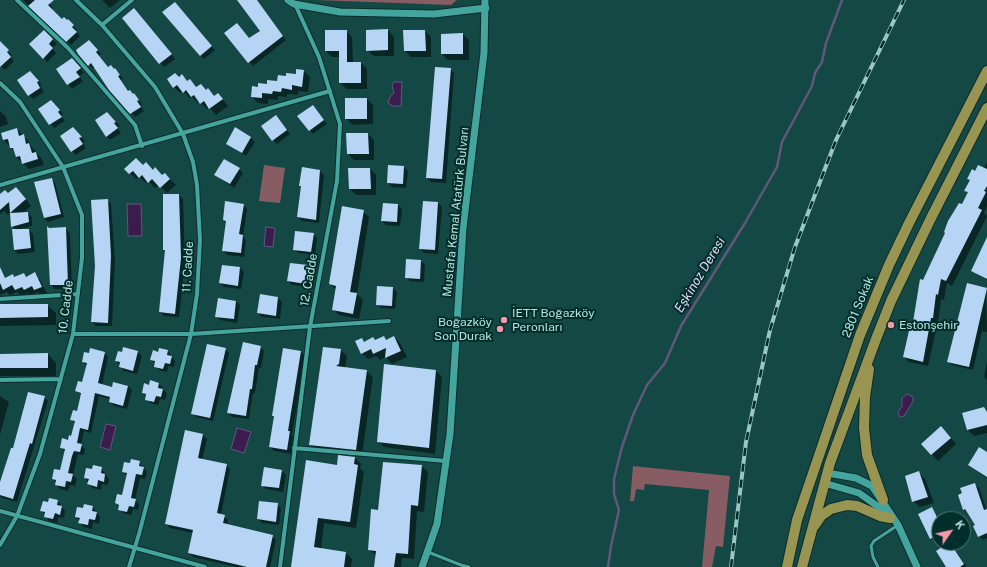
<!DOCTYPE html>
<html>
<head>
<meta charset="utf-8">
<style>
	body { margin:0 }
	#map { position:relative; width:987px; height:567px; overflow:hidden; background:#144845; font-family:"Public Sans",sans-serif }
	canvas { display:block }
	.north { position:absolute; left:931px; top:511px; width:40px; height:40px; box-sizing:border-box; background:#012d2b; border:1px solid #4a7673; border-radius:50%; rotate:56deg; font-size:11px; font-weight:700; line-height:16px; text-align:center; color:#b8e3df }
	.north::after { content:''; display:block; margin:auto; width:14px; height:18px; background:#f39aa8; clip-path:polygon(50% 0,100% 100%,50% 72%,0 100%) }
</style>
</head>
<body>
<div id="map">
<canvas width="987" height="567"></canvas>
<div class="north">K</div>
</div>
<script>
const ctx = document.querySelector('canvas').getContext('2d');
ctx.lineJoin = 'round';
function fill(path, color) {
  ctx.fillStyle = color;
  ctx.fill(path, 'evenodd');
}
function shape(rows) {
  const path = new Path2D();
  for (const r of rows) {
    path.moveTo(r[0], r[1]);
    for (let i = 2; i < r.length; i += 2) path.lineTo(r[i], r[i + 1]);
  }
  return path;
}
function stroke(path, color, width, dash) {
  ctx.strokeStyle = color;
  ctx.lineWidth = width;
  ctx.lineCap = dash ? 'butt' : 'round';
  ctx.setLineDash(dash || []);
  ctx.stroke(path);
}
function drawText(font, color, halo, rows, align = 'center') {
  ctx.font = font + ' "Public Sans",sans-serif';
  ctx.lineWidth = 4;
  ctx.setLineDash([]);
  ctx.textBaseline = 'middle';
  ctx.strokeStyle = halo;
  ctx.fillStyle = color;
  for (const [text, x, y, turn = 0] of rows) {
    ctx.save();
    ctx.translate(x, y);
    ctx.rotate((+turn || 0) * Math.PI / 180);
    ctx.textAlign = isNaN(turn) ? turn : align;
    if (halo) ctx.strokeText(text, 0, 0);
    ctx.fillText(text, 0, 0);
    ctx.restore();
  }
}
const green = shape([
	[315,0,457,0,451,5],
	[264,165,285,168,280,203,259,201],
	[633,466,730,476,723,547,716,546,712,567,702,567,709,490,645,484,644,490,636,489,634,501,630,501]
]);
const water = shape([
	[394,82,402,82,401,106,393,106,388,103,390,97,394,93,392,85,394,82],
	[127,204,141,204,142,236,128,236,127,204],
	[266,227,275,228,273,247,264,246,266,227],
	[907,394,913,397,913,401,904,416,900,417,898,413,902,406,902,398,907,394],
	[106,424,116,426,110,450,100,447,106,424],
	[237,428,251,432,244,453,231,449,237,428]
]);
const shadow = shape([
	[23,0,46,0,53,8,51,10,62,20,68,20,77,30,76,31,80,36,71,45],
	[102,0,120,0,110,8],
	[238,0,257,0,286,40,253,66,226,33,249,39,261,31],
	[179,7,215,50,204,59,200,55],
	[138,13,175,59,164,67,123,18],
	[388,30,394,37,394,56,374,56,367,50],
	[44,31,57,44,52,48,56,53,47,62,30,44],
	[346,31,352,37,353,63,361,63,367,69,367,89,347,89,340,83,340,57,332,57,326,51],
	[425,31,431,37,431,57,411,57,405,51],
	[462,34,469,40,469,60,448,60,442,54,442,35],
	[89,42,101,54,99,56,108,68,111,66,119,73,123,79,121,80,129,92,134,94,142,104,140,106,144,111,135,117,95,67,93,69,89,65],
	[0,45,12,55,10,56,14,61,5,70,0,65],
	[76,63,84,73,79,76,83,81,72,89,58,69],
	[450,69,454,73,446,183,431,182,427,178],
	[304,71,310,77,308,92,298,91,298,95,287,94,287,97,278,96,278,100,268,99,268,104,258,103,252,97,259,88,297,75],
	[34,76,42,85,40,86,44,92,33,99,29,95],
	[182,76,188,82,190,80,197,87,206,91,208,90,215,97,218,94,228,106,216,115,209,107,207,109,200,102,198,103,192,97,190,98,183,91,180,93,174,87],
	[367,99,373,105,373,124,353,125,346,118],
	[55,104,63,114,61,116,65,121,54,128,40,109],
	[316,110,327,124,313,134,309,130],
	[0,111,6,117,8,124,0,127],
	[111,116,120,126,117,127,121,133,110,140,106,136],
	[276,116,290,134,277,144,273,140],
	[73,128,85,141,83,143,86,148,76,155,72,151],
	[17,129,29,142,31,146,42,159,44,165,29,169,16,157,15,152,4,140,2,134],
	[368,134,374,140,374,160,354,160,348,154],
	[251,138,255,142,246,156,227,143],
	[987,162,987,206,984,213,987,216,952,286,947,283,944,300,941,299,939,316,928,366,909,362,904,357,923,281,969,193,966,190,970,181,968,179,984,168],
	[143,166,163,176,165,174,176,185,167,193,159,185,155,188,148,181,146,183,139,177,136,179,126,169],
	[404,167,408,171,406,188,392,187,388,183],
	[239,169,243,173,234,188,215,175],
	[370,169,376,175,376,195,356,195,350,189],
	[320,171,324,175,319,223,302,221,298,217,302,188,300,186],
	[51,179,55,183,64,217,48,222,44,218],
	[8,194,22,194,31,206,23,213,28,213,32,217,32,226,20,229,29,230,33,234,35,252,18,254,14,250,16,230,12,226,11,212,8,215,4,211,0,214,0,195],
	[164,195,179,195,183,199,185,263,179,317,164,316,160,312,166,252,164,250],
	[107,200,111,204,115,260,112,326,96,326,92,322],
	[438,203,442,207,438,254,424,253,420,249],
	[243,205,247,209,243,236,246,240,244,257,227,255,223,251,227,223,224,220],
	[398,205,402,209,400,226,386,225,382,221],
	[363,211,369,217,357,294,363,300,359,319,339,315,333,309,336,290,330,284],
	[65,228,70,233,72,289,55,289,51,285],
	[313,234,317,238,315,255,298,253,294,249],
	[987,242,987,280,972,271],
	[407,260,421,261,425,265,424,282,410,281,406,277],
	[308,266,312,270,309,287,292,285,288,281],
	[240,268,244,272,241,289,224,287,220,283],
	[34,273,40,280,47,293,41,296,38,292,31,295,28,293,22,296,17,292,10,295,7,292,0,295,0,277,3,276,6,278,13,275,15,278,24,274,27,277],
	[393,288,397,292,395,309,381,308,377,304],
	[986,289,987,332,982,331,973,370,952,365,948,361],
	[278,298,282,302,280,319,262,317,258,313],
	[236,301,240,305,237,323,220,320,216,316],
	[0,305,47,305,56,313,56,325,0,326],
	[384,337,387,341,394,337,400,343,407,357,392,364,386,357,380,360,376,356,368,359,362,353,362,339,365,342,376,341],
	[260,347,264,351,261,368,259,368,255,393,253,393,249,419,232,417,228,413],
	[225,349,229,353,213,421,196,417,192,413],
	[341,350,347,356,345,368,366,371,373,377,362,455,316,451,310,445],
	[168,351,175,361,174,367,168,366,167,372,159,370,152,360,159,353],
	[138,352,142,356,137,374,124,371,116,361],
	[301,352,305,356,292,435,293,436,291,454,274,451,270,447,274,417,273,415],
	[104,353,108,357,102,385,113,388,128,386,132,390,127,409,114,406,110,402,111,399,99,396,91,433,84,431,81,445,85,449,84,455,78,454,73,475,77,479,75,486,70,485,68,491,60,489,53,479,60,471,65,452,61,448,72,437,76,424,71,419,77,412,81,395,76,391,83,384,87,366,83,362],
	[48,354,56,363,56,376,0,376,0,355],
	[987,362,987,380,984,377],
	[385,365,436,371,442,377,435,454,384,447,378,441],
	[151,382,159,383,167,394,165,400,160,399,158,405,150,403,143,393,150,386],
	[0,396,9,402,0,435],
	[44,397,48,401,17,502,2,498,0,496,0,487,14,449],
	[984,408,987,411,987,433,974,436,968,430,964,414],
	[186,432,203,435,207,439,202,460,226,465,230,469,221,515,228,520,227,525,272,536,276,540,270,567,236,567,193,557,189,553,193,533,170,528,166,524],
	[947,433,956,444,938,461,922,444],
	[987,453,987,478,969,465],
	[355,458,361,464,360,468,364,472,356,528,324,523,321,549,346,553,352,559,351,567,292,567,338,466],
	[139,462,147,472,145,479,140,478,135,500,139,504,138,510,133,509,131,515,123,513,116,503,123,496,127,476,123,472,131,464],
	[383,463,422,466,428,472,424,512,417,511,414,559,402,558,401,567,375,567,376,556,369,549,378,511],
	[101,468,109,479,108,485,102,484,101,490,92,488,85,478,93,471],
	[282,471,286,475,283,492,266,489,262,485],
	[919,473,925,479,934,503,920,507,913,501],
	[975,485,979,488,987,511,987,538,983,540,979,536,976,526,964,509],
	[58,501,65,511,64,518,58,517,57,523,49,521,42,511,49,503],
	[277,504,281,508,279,525,262,523,258,519],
	[93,507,100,517,99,524,93,522,92,529,83,527,76,516,84,509],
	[932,509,940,519,940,543,937,544,931,538],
	[949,543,955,550,967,567,948,567]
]);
const stream = shape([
	[608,567,611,546,619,510,614,494,614,479,622,447,633,415,647,385,665,363,681,326,745,223,777,167,782,142,812,86,815,73,822,62,826,43,842,0]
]);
const building = shape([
	[35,0,54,0,48,5,62,19,64,17,67,20,68,19,74,25,72,27,77,32,66,42,28,6],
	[237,0,257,0,283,36,248,63,224,33,237,23,249,38,260,31],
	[175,2,212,46,200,56,162,12],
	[134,8,172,54,159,64,122,18],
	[388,29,388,50,366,51,366,30],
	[44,30,53,39,49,44,53,48,43,59,29,44],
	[325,30,347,30,347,62,361,62,361,83,339,83,339,51,325,51],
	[403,30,425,30,426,51,404,51],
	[463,33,463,54,441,54,441,34],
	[89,40,98,50,96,52,108,67,111,65,114,69,115,68,120,75,118,76,128,91,130,90,133,94,134,93,139,100,137,101,141,107,130,114,109,90,91,63,88,66,78,54,76,50],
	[0,41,9,50,7,52,11,57,0,67],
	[72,58,81,68,76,72,80,77,67,85,56,69],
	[435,67,451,68,442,179,426,178],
	[296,69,304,70,302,87,292,85,292,90,282,88,281,92,273,91,272,94,262,93,262,98,251,97,252,86,258,87,258,83,267,84,267,80,277,81,278,75,286,76,286,73,296,74],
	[30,71,39,81,37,82,40,88,28,96,17,80],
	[175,73,179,77,182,74,187,81,190,79,196,87,201,84,206,90,208,88,214,96,218,93,223,99,209,109,204,101,200,104,194,95,191,97,186,90,183,93,177,85,173,88,167,79],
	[345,98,367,98,367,119,345,119],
	[51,100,60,110,58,112,62,117,49,125,38,109],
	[313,105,324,120,309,131,297,116],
	[107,112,116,122,114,123,118,128,106,137,95,120],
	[276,115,287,130,272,141,261,126],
	[73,127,82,137,79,138,83,144,71,152,60,136],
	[235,127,251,137,242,153,226,144],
	[17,128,19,136,24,134,26,144,29,143,32,153,36,152,38,159,22,164,20,156,16,157,13,148,10,148,8,139,3,140,1,133],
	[346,133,368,133,369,154,347,154],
	[136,158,143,165,146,162,153,170,155,167,162,175,165,173,170,179,160,188,152,179,148,183,142,175,139,178,133,171,129,174,124,169],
	[224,159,240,168,230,184,214,175],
	[388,165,404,166,403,184,387,183],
	[978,165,987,169,987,186,984,191,986,192,978,208,982,210,946,281,941,279,938,295,936,294,933,318,931,318,923,362,903,357,911,322,913,322,920,279,923,280,930,265,945,233,944,232,948,221,959,203,962,204,968,192,964,191,970,180,967,179,972,169,975,171],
	[302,167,320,170,316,220,297,217,301,186,299,186],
	[348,168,370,168,371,189,349,189],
	[52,178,61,214,44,218,34,182],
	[16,187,26,199,10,213,9,202,0,210,0,194,5,190,8,193],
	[163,194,179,194,181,258,175,314,159,312,165,250,163,250],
	[108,199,111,256,108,323,91,322,95,266,91,200],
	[225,201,244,204,239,234,243,235,241,253,222,251,226,221,223,220],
	[423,201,438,202,435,250,419,249],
	[383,203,398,204,397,222,381,221],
	[342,206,364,210,350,292,357,293,353,314,332,310,336,286,329,284],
	[28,212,29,222,11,227,10,213],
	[47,226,49,228,66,227,68,285,50,285],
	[12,229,29,229,31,248,14,250],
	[295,231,314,233,311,252,293,250],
	[987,237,987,279,971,271],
	[406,259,421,260,420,279,405,278],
	[290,263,308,265,306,284,287,281],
	[222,265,240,267,238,286,219,283],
	[0,267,5,278,13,274,14,277,24,273,26,277,35,272,42,287,34,290,32,286,24,290,22,287,15,290,12,285,3,290,0,283],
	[967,283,987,288,969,367,947,362],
	[377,286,393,287,392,306,376,305],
	[260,294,278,297,276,316,257,313],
	[218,298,236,301,234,319,215,317],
	[0,304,48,304,48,317,0,318],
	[384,336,386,340,394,336,401,351,385,358,386,348,373,354,371,349,361,354,355,341,362,338,364,342,373,337,375,340],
	[243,342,261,346,257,365,255,365,252,389,250,389,246,416,227,413],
	[207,344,226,348,210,418,191,414],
	[123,347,138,351,133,371,119,367,120,362,115,361,118,351,122,352],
	[323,347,341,349,339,364,336,366,367,370,356,450,309,445],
	[90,348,105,352,98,383,112,387,113,382,128,386,123,406,109,402,110,397,95,393,88,430,80,428,77,443,82,444,80,452,74,451,72,456,68,473,73,474,71,482,66,481,65,487,55,485,56,480,52,479,54,469,60,470,61,466,65,449,60,448,62,438,68,440,69,435,71,436,75,421,70,420,73,410,77,411,80,398,81,393,75,391,78,381,82,382,87,363,82,362,84,352,89,353],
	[159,348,168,350,167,355,172,356,170,364,165,363,163,369,154,367,155,361,150,360,153,350,158,352],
	[283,348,301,351,288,431,290,431,287,450,269,447,274,416,272,416],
	[48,353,48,368,0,368,0,354],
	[384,364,436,370,429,448,377,442],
	[150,380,159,383,158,388,163,389,161,397,156,396,154,402,145,400,146,394,142,393,144,383,149,385],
	[28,392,45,396,32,444,30,443,13,499,0,495,0,482,11,448,13,448],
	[984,407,987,412,987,425,967,430,962,413],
	[941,426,951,438,931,455,921,444],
	[185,430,203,434,198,458,227,464,217,513,225,515,223,523,273,535,266,567,247,567,188,553,193,530,165,524],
	[979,447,987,452,987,477,968,465],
	[338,455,355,457,354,464,358,465,350,522,318,518,314,547,346,552,344,567,291,567,306,460,337,465],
	[131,459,140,461,139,466,144,467,142,475,136,474,131,498,136,499,134,507,129,506,127,512,118,510,119,505,115,503,117,494,122,495,127,473,122,472,124,462,130,463],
	[383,462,422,465,418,506,411,505,408,554,396,553,394,567,374,567,376,551,368,550,371,509,378,510],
	[93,465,102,467,101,473,105,474,104,482,98,480,97,487,87,484,89,479,84,478,86,468,92,469],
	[264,467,282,470,279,488,261,486],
	[919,471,928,497,912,502,905,476],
	[975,483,984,510,987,509,987,533,978,537,973,526,975,525,965,509,963,510,958,495,962,493,960,488],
	[49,498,58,500,57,505,62,506,60,515,55,513,53,519,44,517,45,512,40,511,43,501,48,502],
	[259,501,278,503,276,522,257,519],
	[84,504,93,506,92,511,97,512,95,520,89,519,88,525,78,523,80,518,75,517,77,507,83,508],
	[932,507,939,521,939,534,930,539,918,514],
	[948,543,950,543,964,564,960,567,946,567,936,551]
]);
const service = shape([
	[428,552,461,565],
	[465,567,461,565,469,567],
	[878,567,873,557,871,546,874,541,898,525]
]);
const minor = shape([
	[17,0,68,48,135,125,142,146],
	[76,0,102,25,155,87,183,134,193,162,197,185,200,240,197,294,191,334,139,534,129,567],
	[102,25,132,0],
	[0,83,20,102,63,167,82,215,82,258,73,334,40,454,17,516,0,545],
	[0,185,330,91],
	[0,299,78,294],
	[73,334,191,334,389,321],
	[0,380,61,379],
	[294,448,446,461],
	[0,511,205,567],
	[280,567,310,327,337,181,340,124,319,57,295,4]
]);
const tertiary = shape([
	[288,0,294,4,340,12,434,14,486,8],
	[827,473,856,478,872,486,898,525,917,567],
	[824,483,859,493,880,508,890,517],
	[422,567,437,524,450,434,463,228,484,53,485,0]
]);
const primary = shape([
	[869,369,865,397,864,428,867,455,883,500],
	[815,525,821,516,831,509,847,505,857,506,880,516,890,518],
	[787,567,797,520,860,335,889,265,909,223,987,71],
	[802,567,830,463,876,339,891,301,931,218,987,108]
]);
const rail = shape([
	[731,567,746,442,770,330,795,247,836,140,904,0]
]);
const markers = [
	[504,320,4,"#f39aa8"],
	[891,325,4,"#f39aa8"],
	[500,329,4,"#f39aa8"]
];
const streetNames = [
	["Mustafa Kemal Atatürk Bulvarı",456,212,-84],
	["11. Cadde",188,267,-87],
	["12. Cadde",309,280,-80],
	["10. Cadde",66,307,-83],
	["2801 Sokak",858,307,-68]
];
const poiNames = [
	["İETT Boğazköy",512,313],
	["Peronları",512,327],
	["Boğazköy",492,322,"right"],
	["Son Durak",492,336,"right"],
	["Estonşehir",899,325]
];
const waterNames = [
	["Eşkinoz Deresi",700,275,-59]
];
fill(green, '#875c62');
fill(water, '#3a1c4e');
stroke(water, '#60587a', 1);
fill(shadow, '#0007');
stroke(stream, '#60587a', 2.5);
fill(building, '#b6d5f4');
stroke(service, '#0d2c2a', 5);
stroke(minor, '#0d2c2a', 6);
stroke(tertiary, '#0d2c2a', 9);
stroke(primary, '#0d2c2a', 12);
stroke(service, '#43a59e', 3);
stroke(minor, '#43a59e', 4);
stroke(tertiary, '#43a59e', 7);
stroke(primary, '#989452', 10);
stroke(rail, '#9ac7c3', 4);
stroke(rail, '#012d2b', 2.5, [8]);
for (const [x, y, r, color] of markers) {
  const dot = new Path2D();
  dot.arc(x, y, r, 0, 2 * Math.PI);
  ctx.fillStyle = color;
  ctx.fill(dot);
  stroke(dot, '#012d2b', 1.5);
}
drawText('12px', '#b8e3df', '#012d2b', streetNames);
drawText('12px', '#b8e3df', '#012d2b', poiNames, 'left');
drawText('italic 13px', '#ebd9fb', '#012d2b', waterNames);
</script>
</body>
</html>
